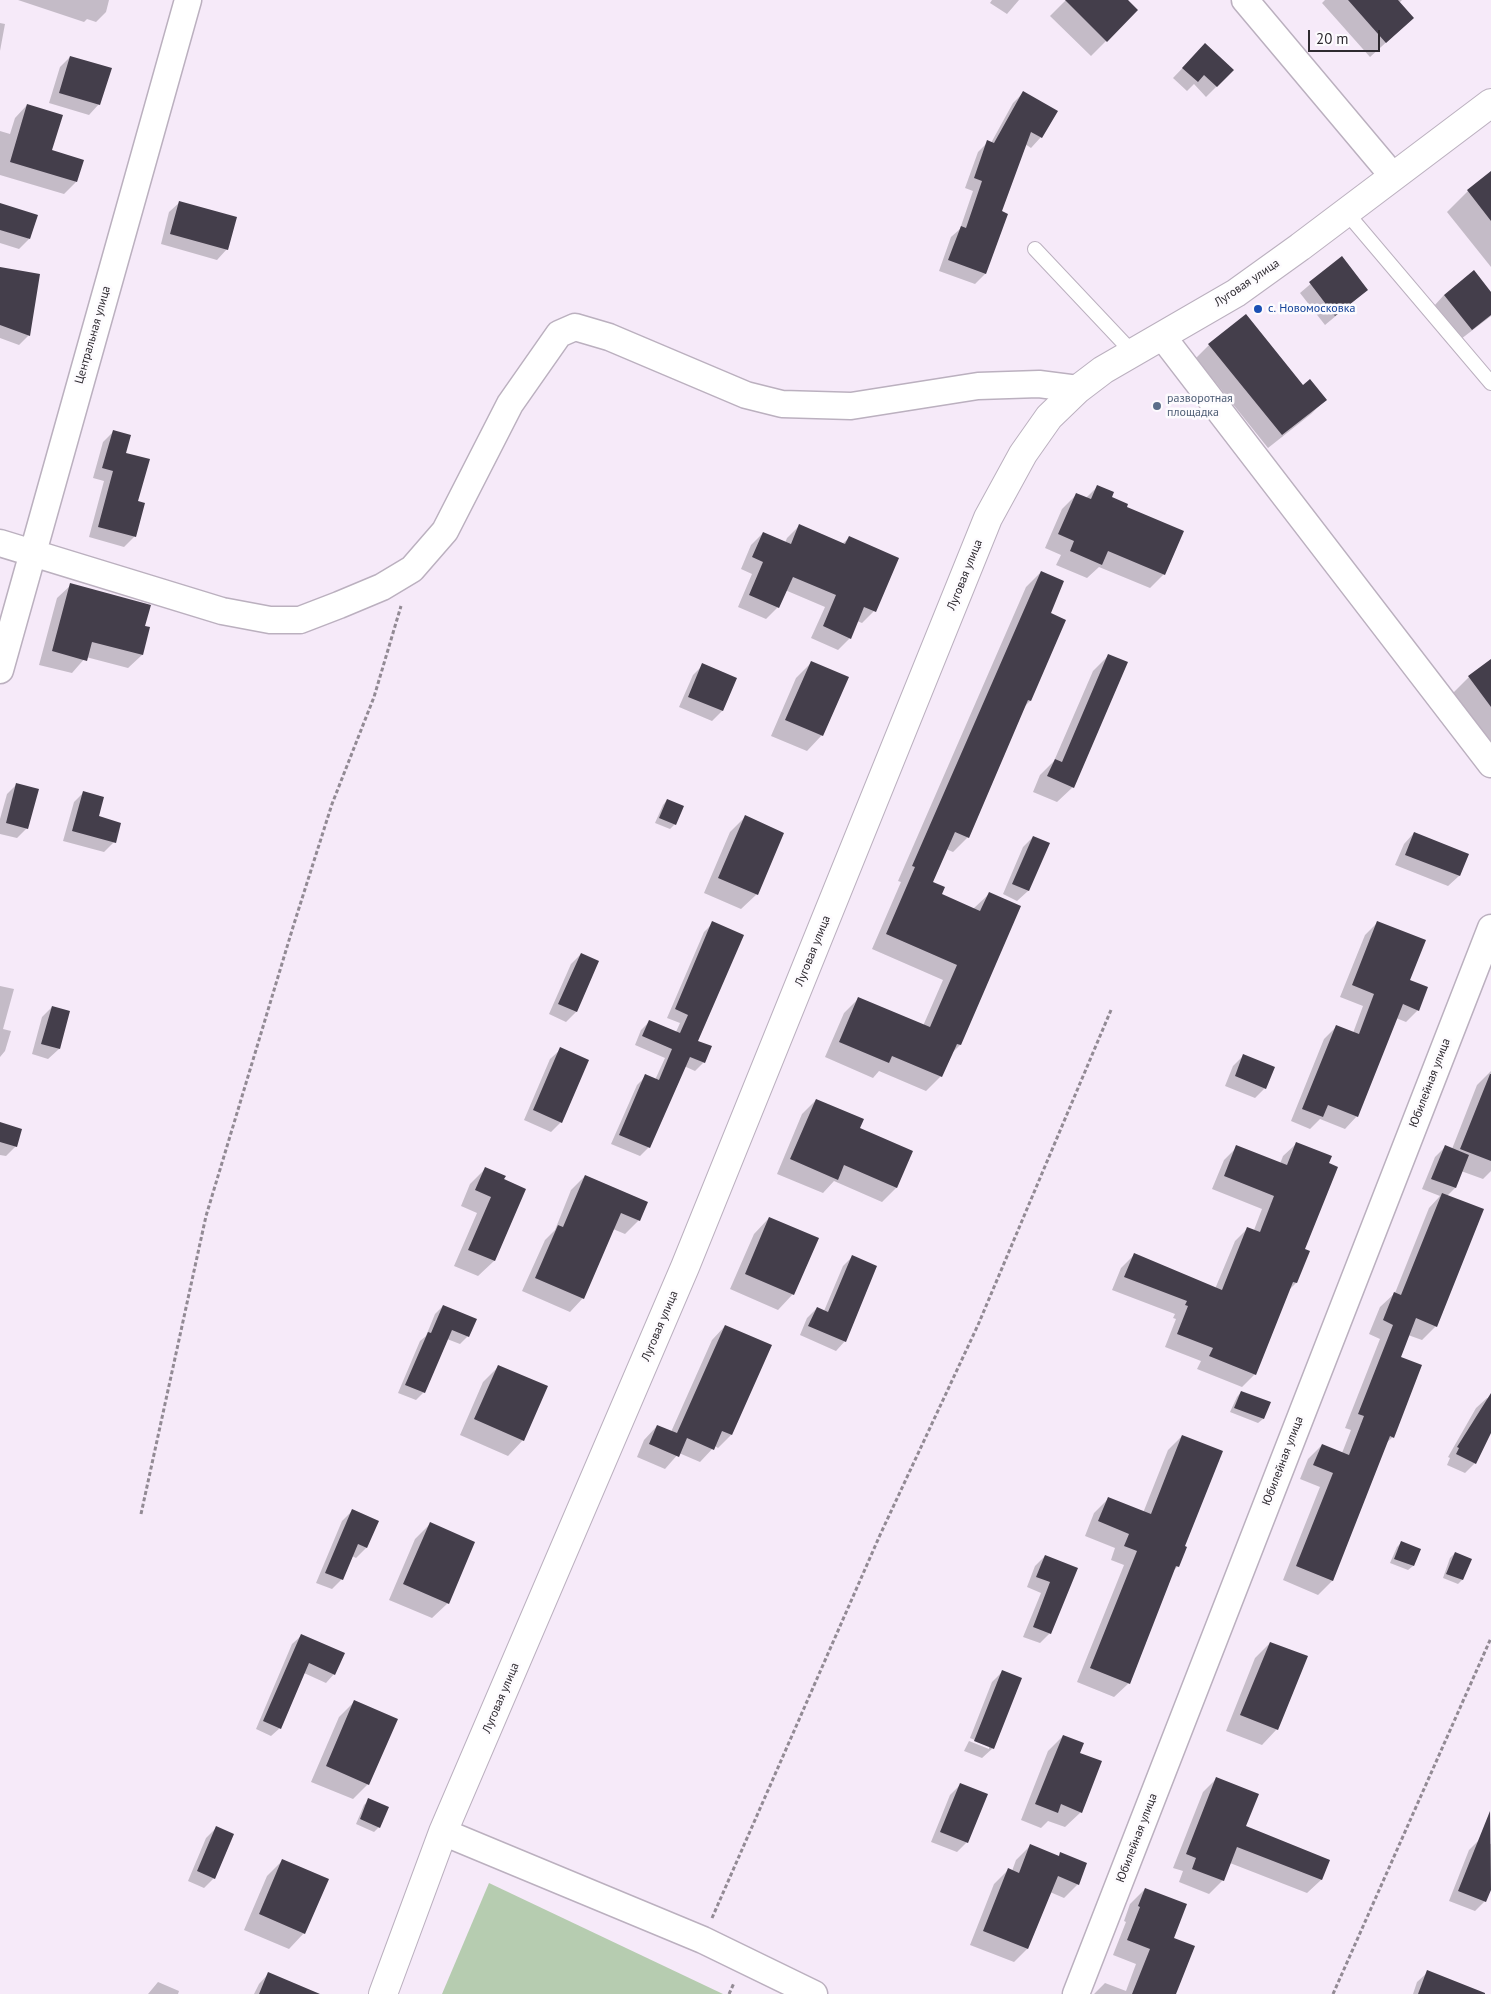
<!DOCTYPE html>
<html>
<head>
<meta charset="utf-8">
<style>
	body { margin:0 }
	#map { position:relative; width:1491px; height:1994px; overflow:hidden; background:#f6eaf9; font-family:"PT Sans",sans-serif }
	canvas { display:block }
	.scale { position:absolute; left:1308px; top:30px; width:72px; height:22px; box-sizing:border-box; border:2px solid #2e2a30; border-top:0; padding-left:6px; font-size:15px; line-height:18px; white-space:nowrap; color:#2e2a30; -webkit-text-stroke:4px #fdfbfe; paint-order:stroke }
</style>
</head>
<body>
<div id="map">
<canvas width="1491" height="1994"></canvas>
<div class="scale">20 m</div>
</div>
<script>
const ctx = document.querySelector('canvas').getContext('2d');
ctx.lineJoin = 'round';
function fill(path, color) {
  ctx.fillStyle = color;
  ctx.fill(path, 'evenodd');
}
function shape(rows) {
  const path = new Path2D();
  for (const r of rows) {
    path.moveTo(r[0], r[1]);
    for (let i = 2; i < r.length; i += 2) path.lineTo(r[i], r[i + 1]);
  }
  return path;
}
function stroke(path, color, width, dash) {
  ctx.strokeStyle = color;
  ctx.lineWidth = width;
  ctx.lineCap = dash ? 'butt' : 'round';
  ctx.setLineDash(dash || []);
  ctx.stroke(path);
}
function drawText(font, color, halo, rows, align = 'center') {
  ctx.font = font + ' "PT Sans",sans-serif';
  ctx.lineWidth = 5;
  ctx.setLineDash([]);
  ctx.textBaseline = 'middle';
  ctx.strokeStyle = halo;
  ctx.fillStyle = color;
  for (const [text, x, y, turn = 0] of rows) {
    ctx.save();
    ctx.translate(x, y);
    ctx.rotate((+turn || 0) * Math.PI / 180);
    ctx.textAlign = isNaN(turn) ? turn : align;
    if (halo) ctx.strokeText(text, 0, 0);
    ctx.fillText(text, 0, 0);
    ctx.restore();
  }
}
const green = shape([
	[489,1883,723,1994,442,1994]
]);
const shadow = shape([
	[18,0,109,0,106,12,96,22,87,19,84,22],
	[992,0,1019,0,1007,14,990,3],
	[1066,0,1126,0,1137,10,1091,56,1050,16],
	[1325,0,1402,0,1399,3,1413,18,1370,57,1322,3],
	[0,23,5,24,0,51],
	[1195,55,1232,71,1206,97,1194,84,1187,91,1173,78],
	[70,57,99,104,89,115,49,103,60,67],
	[1023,93,1041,137,1031,148,1025,144,1000,212,985,274,975,284,939,271,951,237,960,229,973,191,965,188,978,152,988,142,991,143,1013,103],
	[27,105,50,151,76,182,64,194,0,175,0,131,10,134,15,118],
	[1491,173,1491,267,1447,212,1468,191],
	[180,202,227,249,217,260,161,244,169,212],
	[0,204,29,239,19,249,0,243],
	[1341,258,1367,290,1325,325,1300,293],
	[0,268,29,335,19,345,0,338],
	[1491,294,1491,316,1461,339,1434,306,1444,295],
	[1209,345,1302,387,1325,400,1311,414,1268,448,1196,358],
	[113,432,124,453,136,502,143,504,134,537,124,547,89,537,104,481,93,478,103,442],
	[1098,486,1110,498,1126,507,1164,574,1150,588,1099,567,1087,578,1056,565,1061,555,1045,548,1062,509,1076,495,1085,499],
	[799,526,842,544,849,538,897,559,874,611,862,623,857,621,850,638,838,650,811,638,825,607,785,590,778,607,766,619,738,607,752,574,741,569,751,545,763,533,785,543,787,538],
	[1041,572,1049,614,1030,701,1024,707,968,837,953,852,946,849,931,883,941,895,973,909,989,894,960,1045,951,1054,941,1076,926,1091,879,1071,873,1078,825,1057,844,1013,859,998,923,1026,943,980,872,949,901,882,898,881,1026,587],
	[71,585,149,628,142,655,128,668,86,657,72,673,39,665,57,598],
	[1109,655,1073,787,1057,802,1033,792,1040,775,1054,761,1093,671],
	[1491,661,1491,751,1450,696,1469,677],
	[812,662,822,735,807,751,771,736,796,678],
	[703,665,736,679,722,711,712,721,679,707,693,675],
	[17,784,27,828,17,838,0,834,0,819,7,794],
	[84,792,97,817,114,842,104,852,63,841,74,802],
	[667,800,675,824,670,829,655,823,663,805],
	[745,817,757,894,741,909,704,893,730,832],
	[1414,833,1467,854,1459,876,1448,886,1395,865,1404,844],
	[1033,837,1048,844,1028,891,1017,901,1003,894,1023,847],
	[713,923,697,1041,704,1062,695,1071,684,1066,649,1147,640,1156,611,1144,637,1085,646,1076,655,1080,665,1058,635,1045,641,1030,650,1021,676,1032,680,1023,667,1018,704,932],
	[1377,923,1408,981,1418,1010,1406,1022,1396,1018,1357,1116,1345,1129,1320,1119,1310,1129,1291,1121,1324,1039,1336,1027,1353,1033,1363,1006,1340,997,1365,935],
	[581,954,598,962,576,1012,566,1022,549,1014,571,964],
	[0,986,14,989,3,1029,11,1031,5,1051,0,1057],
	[52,1007,59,1049,48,1059,32,1054,42,1017],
	[561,1049,561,1122,551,1132,524,1120,550,1059],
	[1243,1056,1265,1088,1255,1098,1225,1086,1233,1066],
	[1491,1071,1491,1171,1483,1179,1461,1171,1455,1188,1447,1196,1436,1326,1422,1340,1408,1335,1399,1357,1393,1437,1386,1443,1332,1581,1318,1595,1283,1580,1320,1487,1300,1479,1308,1459,1322,1445,1342,1453,1351,1430,1345,1428,1380,1339,1369,1334,1380,1307,1395,1293,1429,1208,1440,1196,1422,1189,1435,1157,1445,1147,1452,1149,1477,1085],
	[816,1100,858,1129,911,1152,896,1188,882,1202,834,1181,823,1193,777,1174,802,1114],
	[0,1124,16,1146,6,1156,0,1155],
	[1296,1144,1304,1250,1296,1283,1288,1291,1255,1374,1242,1387,1197,1369,1201,1361,1165,1347,1176,1319,1173,1318,1175,1314,1112,1290,1121,1268,1134,1255,1215,1289,1235,1241,1248,1228,1254,1230,1262,1209,1212,1189,1224,1160,1237,1147,1280,1164,1283,1156],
	[485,1169,502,1180,524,1189,494,1261,478,1276,454,1266,477,1213,461,1206,470,1184],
	[585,1176,639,1220,625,1234,613,1229,583,1298,570,1312,522,1291,545,1240,555,1230,571,1190],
	[769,1218,793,1294,778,1310,730,1289,754,1234],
	[852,1257,845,1341,836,1351,800,1335,807,1318,817,1308,824,1311,843,1266],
	[443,1306,468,1336,460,1344,447,1339,424,1392,416,1400,398,1393,420,1341,426,1336,435,1314],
	[725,1326,731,1435,718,1448,715,1446,700,1462,679,1453,665,1469,637,1457,644,1440,657,1426,671,1432,712,1340],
	[498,1367,523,1440,508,1456,460,1435,483,1382],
	[1241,1392,1263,1419,1258,1423,1230,1412,1237,1397],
	[1487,1398,1491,1400,1491,1430,1475,1463,1465,1473,1447,1465,1450,1458,1448,1457,1476,1408],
	[1182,1436,1183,1547,1178,1566,1173,1571,1129,1683,1114,1697,1077,1682,1124,1565,1111,1560,1115,1548,1085,1536,1094,1513,1108,1499,1143,1513,1168,1450],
	[352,1511,366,1548,356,1558,352,1556,342,1579,332,1589,316,1583,342,1521],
	[430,1524,448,1603,432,1618,389,1600,415,1539],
	[1401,1543,1413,1566,1408,1570,1390,1563,1397,1547],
	[1455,1553,1462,1580,1458,1584,1443,1578,1450,1558],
	[1045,1556,1076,1568,1050,1633,1040,1643,1023,1637,1041,1593,1027,1587,1035,1566],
	[301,1636,334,1674,326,1683,304,1673,280,1728,271,1736,256,1729,292,1644],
	[1270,1643,1277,1729,1262,1745,1226,1731,1255,1658],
	[1002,1672,993,1748,982,1758,964,1751,969,1741,989,1749,989,1746,970,1738,992,1682],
	[354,1702,368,1784,353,1799,311,1782,339,1717],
	[1063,1736,1079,1753,1081,1812,1065,1827,1048,1821,1041,1828,1021,1820,1048,1751],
	[1217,1778,1244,1827,1329,1860,1321,1880,1307,1893,1230,1863,1223,1880,1209,1894,1179,1882,1183,1871,1173,1868,1203,1792],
	[960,1785,967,1842,957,1852,931,1842,950,1795],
	[369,1800,379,1827,374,1832,356,1824,364,1805],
	[216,1828,214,1878,204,1888,188,1881,206,1838],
	[1479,1840,1491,1844,1491,1887,1485,1901,1475,1911,1449,1901,1469,1850],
	[1030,1846,1058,1857,1061,1854,1078,1884,1064,1898,1050,1892,1027,1949,1014,1962,970,1945,994,1884,1008,1870,1012,1871,1016,1860],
	[283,1860,304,1933,289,1949,244,1930,267,1876],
	[1145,1889,1172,1938,1175,1994,1094,1994,1105,1983,1126,1991,1136,1964,1113,1955,1126,1922,1124,1921,1130,1904],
	[1428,1972,1446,1994,1413,1994,1417,1982],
	[269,1973,304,1994,254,1994,259,1984],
	[158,1982,179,1991,178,1994,148,1994]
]);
const building = shape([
	[1065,0,1128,0,1138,10,1107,42],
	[1348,0,1398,0,1414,18,1386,43],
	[1205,43,1234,70,1217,87,1204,75,1198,82,1182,68],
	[70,56,112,68,100,105,59,93],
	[1023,91,1058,111,1042,138,1031,132,1002,211,1008,214,986,274,948,260,961,226,966,228,982,181,974,178,987,140,994,143],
	[27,104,63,115,52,150,84,160,77,182,10,162],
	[1491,171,1491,221,1467,190],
	[179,201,237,217,228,250,170,234],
	[0,203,38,215,30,239,0,230],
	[1342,256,1368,290,1335,316,1309,282],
	[0,267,40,274,30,336,0,325],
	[1474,270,1491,292,1491,315,1472,330,1444,295],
	[1246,314,1303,385,1310,379,1327,400,1282,435,1208,344],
	[113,430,131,435,126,453,150,459,138,501,145,503,136,537,98,527,113,471,102,468],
	[1097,485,1114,492,1112,497,1128,504,1127,507,1184,531,1165,575,1108,551,1102,565,1070,551,1074,541,1058,534,1076,493,1091,499],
	[799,524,845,544,849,536,899,558,876,612,864,607,851,639,823,626,836,595,793,577,779,608,749,595,763,562,752,557,763,532,791,544],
	[1041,571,1064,581,1051,613,1066,620,1031,701,1028,700,969,838,955,832,933,882,945,887,942,894,980,911,989,892,1021,906,961,1045,957,1044,942,1077,892,1056,889,1063,839,1042,858,997,930,1027,957,965,886,934,915,867,912,866],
	[70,583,151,605,145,626,150,627,143,655,92,642,87,661,52,651],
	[1108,654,1128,662,1074,788,1047,776,1055,759,1062,762],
	[1491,659,1491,707,1468,676],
	[811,661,849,677,823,736,785,720],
	[702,663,737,678,723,711,688,697],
	[16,783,39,789,28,829,6,823],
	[83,791,104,797,99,816,121,823,116,843,72,831],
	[667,799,684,806,676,825,659,818],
	[745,815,784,833,758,895,718,878],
	[1414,832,1469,854,1460,876,1405,855],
	[1033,836,1050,843,1029,891,1012,884],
	[712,921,744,935,698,1041,712,1046,705,1063,690,1057,650,1148,619,1135,645,1074,659,1080,672,1049,642,1036,649,1020,680,1033,688,1015,675,1009],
	[1377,921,1426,940,1410,980,1428,987,1419,1011,1403,1004,1358,1117,1328,1105,1323,1117,1302,1109,1336,1025,1359,1034,1374,994,1352,985],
	[581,953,599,961,577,1012,558,1004],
	[52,1006,70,1011,60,1049,41,1044],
	[560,1047,589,1060,562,1123,533,1110],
	[1243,1054,1275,1067,1266,1089,1235,1076],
	[1490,1074,1491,1074,1491,1161,1460,1149],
	[816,1099,864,1119,860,1128,913,1151,897,1188,844,1165,838,1180,790,1159],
	[0,1122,22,1129,17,1147,0,1142],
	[1296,1142,1332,1156,1329,1163,1338,1167,1305,1249,1310,1251,1297,1283,1293,1282,1256,1375,1209,1356,1213,1348,1177,1334,1188,1306,1185,1305,1187,1301,1124,1277,1134,1253,1222,1290,1247,1227,1260,1232,1274,1196,1224,1176,1236,1145,1287,1165],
	[1445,1145,1469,1155,1456,1188,1431,1179],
	[485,1167,506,1176,504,1179,526,1189,495,1261,468,1250,491,1197,475,1190],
	[585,1175,648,1202,640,1221,621,1213,584,1299,535,1278,558,1225,563,1227],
	[1442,1193,1484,1209,1437,1327,1416,1318,1401,1357,1422,1365,1394,1438,1390,1436,1333,1581,1296,1566,1333,1473,1313,1465,1322,1444,1349,1455,1364,1416,1358,1414,1393,1325,1383,1320,1394,1292,1401,1295],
	[769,1217,819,1238,794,1295,745,1274],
	[852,1255,877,1266,846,1342,808,1326,817,1307,828,1312],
	[443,1305,477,1319,469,1337,452,1330,425,1393,405,1385,428,1332,431,1333],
	[725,1325,772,1345,732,1435,722,1431,714,1450,687,1438,679,1457,649,1444,657,1425,677,1433],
	[498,1365,548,1386,524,1441,474,1419],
	[1241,1391,1271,1402,1264,1419,1234,1408],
	[1491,1393,1491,1433,1476,1464,1456,1454,1459,1448,1457,1447],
	[1182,1435,1223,1451,1185,1546,1187,1547,1179,1567,1176,1566,1130,1684,1090,1668,1137,1551,1124,1546,1129,1534,1098,1521,1108,1497,1151,1514],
	[352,1509,379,1521,367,1548,358,1544,343,1580,325,1573],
	[430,1522,475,1542,449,1604,403,1584],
	[1401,1541,1421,1549,1414,1566,1394,1559],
	[1455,1552,1472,1559,1463,1580,1446,1574],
	[1045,1555,1078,1568,1051,1634,1033,1627,1050,1582,1036,1577],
	[301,1634,345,1653,335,1675,309,1663,281,1729,263,1721],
	[1270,1642,1308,1656,1278,1730,1240,1715],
	[1002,1670,1022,1678,994,1749,974,1741],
	[354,1700,398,1719,369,1785,326,1766],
	[1063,1735,1084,1743,1080,1753,1102,1761,1082,1813,1061,1804,1058,1813,1035,1804],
	[1216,1777,1259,1794,1246,1826,1330,1860,1322,1880,1237,1847,1224,1881,1192,1869,1196,1858,1186,1854],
	[960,1783,988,1794,968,1843,940,1832],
	[368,1798,389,1807,380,1828,360,1819],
	[1490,1811,1491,1890,1486,1902,1458,1891],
	[216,1826,234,1834,215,1879,197,1871],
	[1030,1844,1059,1856,1060,1852,1087,1863,1079,1885,1058,1876,1028,1949,983,1931,1008,1868,1019,1873],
	[282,1859,329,1879,305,1934,259,1914],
	[1145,1888,1187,1904,1174,1938,1195,1946,1176,1994,1132,1994,1150,1949,1127,1940,1140,1907,1138,1906],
	[1427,1970,1485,1993,1485,1994,1418,1994],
	[268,1972,320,1994,259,1994]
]);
const path = shape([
	[141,1514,206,1216,293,927,332,804,374,697,401,606],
	[712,1918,880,1535,978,1325,1111,1010],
	[729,1994,734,1983],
	[1333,1994,1491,1638]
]);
const service = shape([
	[1346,212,1491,383],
	[1035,249,1134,354]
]);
const minor = shape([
	[1245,0,1393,176],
	[1162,336,1491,764],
	[0,543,222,611,270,620,300,620,339,605,382,587,412,569,445,531,510,404,559,334,575,327,609,337,746,395,782,404,851,406,978,386,1039,384,1078,389],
	[0,670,188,0],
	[443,1832,703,1940,814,1994],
	[1076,1994,1491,928]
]);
const tertiary = shape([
	[383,1994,443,1832,685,1267,988,518,1023,454,1049,417,1078,389,1103,370,1236,293,1300,247,1491,103]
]);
const markers = [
	[1258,309,5,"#1a4fb4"],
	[1157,406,5,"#5c6f8a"]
];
const streetNames = [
	["Луговая улица",1247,283,-34],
	["Центральная улица",93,335,-74],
	["Луговая улица",965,575,-68],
	["Луговая улица",813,951,-68],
	["Юбилейная улица",1430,1083,-69],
	["Луговая улица",660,1326,-67],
	["Юбилейная улица",1283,1461,-69],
	["Луговая улица",501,1698,-67],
	["Юбилейная улица",1137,1838,-69]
];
const transitNames = [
	["с. Новомосковка",1268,309]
];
const serviceNames = [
	["разворотная",1167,399],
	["площадка",1167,413]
];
fill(green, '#b6ccb0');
fill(shadow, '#0003');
fill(building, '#443e4b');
stroke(service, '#bbb0bf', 16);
stroke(minor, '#bbb0bf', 29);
stroke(tertiary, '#bbb0bf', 30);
stroke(path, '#928a94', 3, [4, 2.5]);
stroke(service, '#fff', 14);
stroke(minor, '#fff', 26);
stroke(tertiary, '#fff', 28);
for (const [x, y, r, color] of markers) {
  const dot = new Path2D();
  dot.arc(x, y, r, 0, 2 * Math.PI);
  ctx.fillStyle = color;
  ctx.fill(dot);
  stroke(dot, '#fdfbfe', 2);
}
drawText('12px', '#2e2a30', '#fdfbfe', streetNames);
drawText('12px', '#164399', '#fdfbfe', transitNames, 'left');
drawText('12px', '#4e5e75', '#fdfbfe', serviceNames, 'left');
</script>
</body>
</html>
